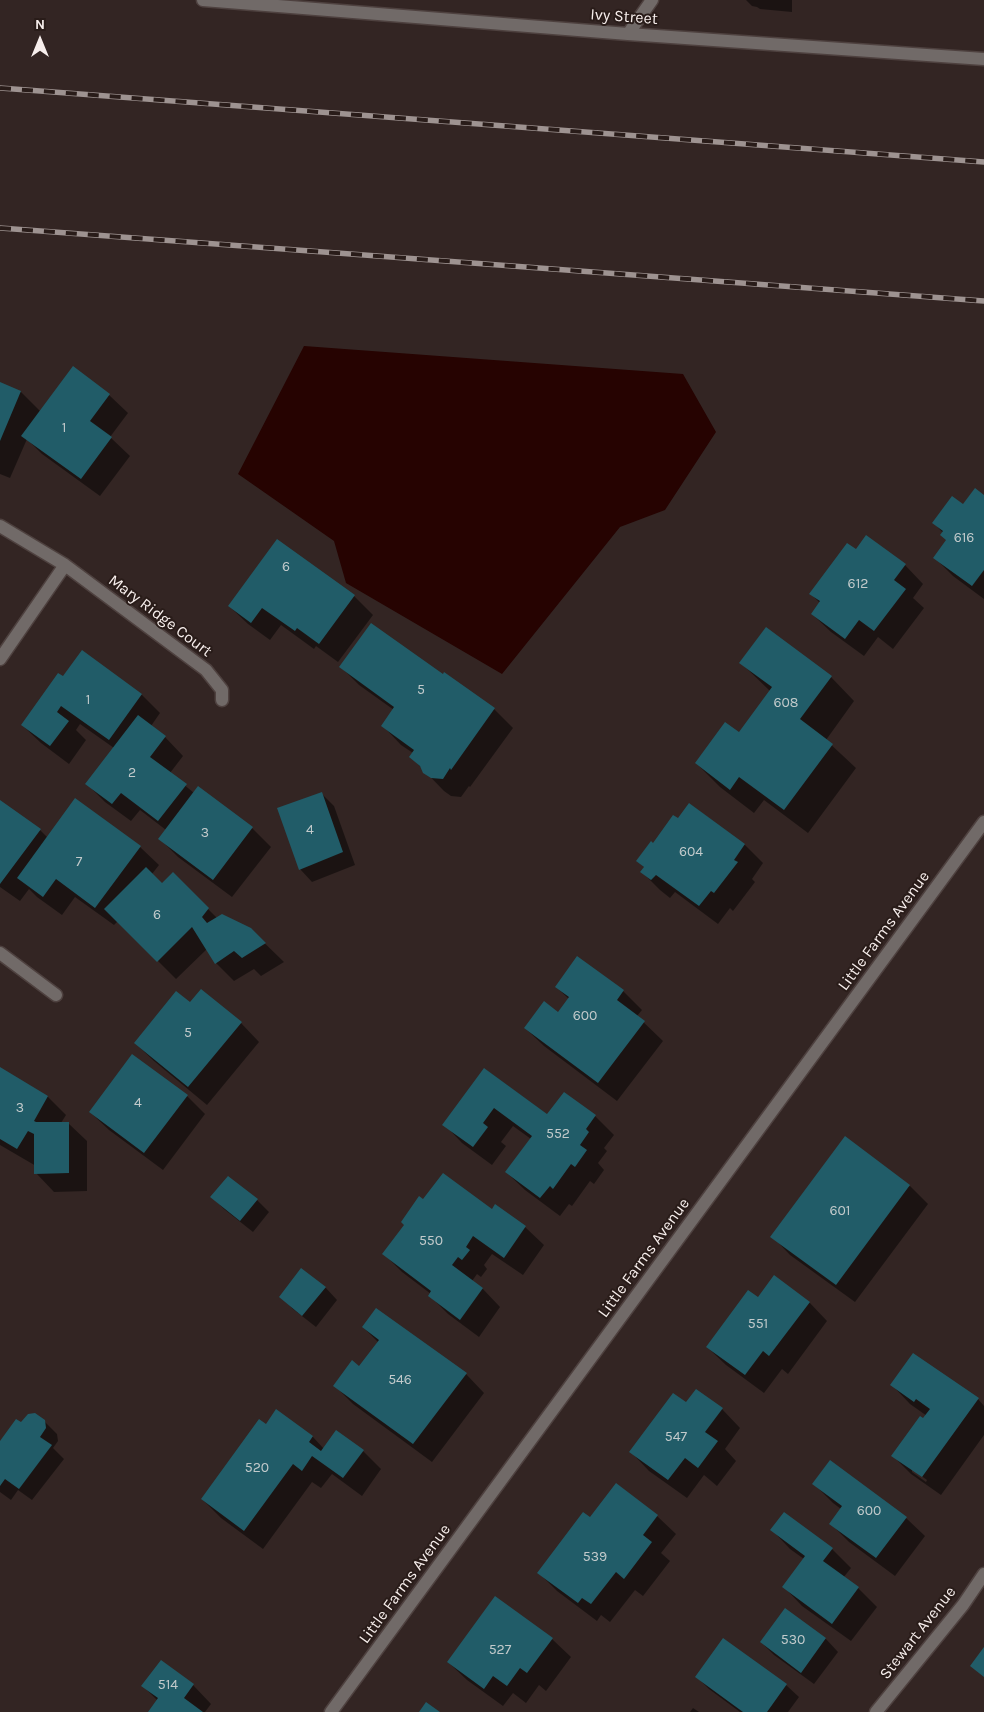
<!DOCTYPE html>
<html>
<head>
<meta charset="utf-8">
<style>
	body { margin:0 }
	#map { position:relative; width:984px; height:1712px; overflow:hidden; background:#332523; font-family:Karla,sans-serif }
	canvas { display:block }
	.north { position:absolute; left:15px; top:15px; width:50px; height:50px; -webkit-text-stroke:4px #291c19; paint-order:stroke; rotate:0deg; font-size:14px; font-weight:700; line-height:20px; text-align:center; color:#f7eeec }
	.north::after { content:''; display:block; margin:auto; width:18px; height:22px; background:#f7eeec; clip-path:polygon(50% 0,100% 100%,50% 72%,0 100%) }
</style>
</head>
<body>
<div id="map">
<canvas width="984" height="1712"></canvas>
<div class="north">N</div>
</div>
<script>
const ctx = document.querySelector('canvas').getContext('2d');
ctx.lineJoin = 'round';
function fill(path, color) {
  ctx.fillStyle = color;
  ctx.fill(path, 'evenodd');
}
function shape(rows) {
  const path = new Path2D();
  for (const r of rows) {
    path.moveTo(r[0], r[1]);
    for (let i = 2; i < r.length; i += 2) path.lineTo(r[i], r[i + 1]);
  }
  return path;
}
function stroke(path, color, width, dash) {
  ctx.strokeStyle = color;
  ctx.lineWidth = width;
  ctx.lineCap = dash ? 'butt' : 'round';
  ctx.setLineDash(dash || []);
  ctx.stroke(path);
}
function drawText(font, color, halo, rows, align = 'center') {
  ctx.font = font + ' Karla,sans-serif';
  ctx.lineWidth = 4;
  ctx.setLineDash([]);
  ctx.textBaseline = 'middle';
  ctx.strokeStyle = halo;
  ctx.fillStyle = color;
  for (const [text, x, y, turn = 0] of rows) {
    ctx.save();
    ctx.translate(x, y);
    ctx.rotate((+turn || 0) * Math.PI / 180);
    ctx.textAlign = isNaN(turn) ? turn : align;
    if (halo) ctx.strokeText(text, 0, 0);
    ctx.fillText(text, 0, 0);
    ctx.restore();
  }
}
const water = shape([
	[304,346,683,374,716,432,665,510,620,527,502,674,346,583,334,541,238,474]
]);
const shadow = shape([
	[746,0,792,0,792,12,760,9,757,7,752,6],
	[73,368,109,395,128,413,110,437,130,456,100,496,42,454,27,439,10,478,0,474,0,383,21,392,41,412],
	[984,497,984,599,953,576,935,558,947,541,943,533,934,523,963,506],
	[278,541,354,596,373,615,338,662,316,646,314,649,281,625,270,640,248,624,229,606],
	[856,551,905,565,923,584,913,598,924,608,893,649,878,637,864,656,831,632,812,614,820,603,811,594],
	[82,652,142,695,160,713,151,726,165,737,183,756,170,773,194,793,252,828,271,847,232,897,178,857,160,839,166,830,140,810,131,821,105,802,87,784,114,748,80,724,76,730,86,740,69,764,41,743,22,725,63,678],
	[741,663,831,677,854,701,826,740,856,768,808,833,764,800,754,813,720,787,696,763,739,734,770,691],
	[341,667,443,676,445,674,494,709,513,728,470,787,469,786,461,797,451,796,444,791,411,757,413,753,401,745,383,726,394,710,359,685],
	[321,793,334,806,355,865,312,882,300,869],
	[0,801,40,830,48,838,140,847,159,865,152,874,162,885,173,874,217,918,250,929,284,962,261,976,254,969,234,981,216,963,207,949,176,979,118,921,114,925,75,897,62,915,37,897,29,889,20,901,0,887],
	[690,804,745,845,763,863,752,879,755,882,733,911,730,908,718,924,675,892,670,898,660,890,642,872,645,868,637,861,678,820],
	[556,987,623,991,642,1010,637,1016,663,1041,617,1101,544,1046,525,1028,558,1013,569,999],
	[241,1023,259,1042,207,1105,154,1061,135,1043],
	[0,1069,48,1097,66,1115,61,1123,68,1123,87,1141,87,1191,54,1192,36,1173,36,1166,0,1145],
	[485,1069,548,1115,564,1093,595,1116,614,1135,604,1148,607,1151,598,1163,604,1170,594,1184,590,1181,572,1206,569,1204,560,1216,525,1190,506,1172,531,1139,513,1126,501,1142,506,1146,492,1165,462,1143,444,1124],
	[187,1096,205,1114,163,1170,109,1130,90,1112],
	[910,1186,928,1204,855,1302,790,1255,772,1236],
	[212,1197,257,1200,269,1212,253,1232,224,1209],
	[423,1201,492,1210,495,1205,525,1227,544,1245,523,1275,492,1254,484,1265,487,1269,481,1277,477,1274,472,1281,482,1288,500,1307,479,1337,448,1314,429,1295,431,1294,402,1272,384,1254],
	[325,1287,337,1300,316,1327,293,1309,280,1296],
	[758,1298,809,1302,827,1321,788,1374,782,1369,764,1393,726,1365,707,1347],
	[363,1327,466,1374,484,1393,432,1462,353,1404,335,1386,360,1368,378,1342],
	[892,1385,978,1399,984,1406,984,1435,941,1495,911,1474,893,1456,927,1416,910,1404],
	[912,1469,927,1480,926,1482,912,1472],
	[696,1391,722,1409,740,1428,725,1449,736,1461,717,1486,704,1475,687,1498,649,1471,631,1452,686,1404],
	[277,1411,313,1437,324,1449,363,1451,381,1469,362,1496,332,1474,321,1488,312,1482,263,1549,221,1518,202,1499,266,1426],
	[44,1421,57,1434,58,1441,53,1448,64,1459,32,1500,18,1490,11,1500,0,1492,0,1443,21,1424],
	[831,1462,906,1518,925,1536,895,1576,849,1542,831,1524,841,1509,833,1503,814,1484],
	[784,1514,832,1549,851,1568,843,1578,858,1588,877,1607,851,1641,802,1606,784,1587,804,1559,790,1549,772,1530],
	[657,1516,676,1534,661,1553,670,1561,643,1596,635,1590,610,1622,601,1615,597,1621,557,1591,539,1573,590,1519],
	[785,1610,826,1639,838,1652,814,1684,774,1655,761,1642],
	[552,1639,571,1657,546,1691,539,1685,526,1703,513,1693,503,1706,467,1680,448,1662],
	[697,1677,786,1685,799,1697,788,1712,740,1712,709,1689],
	[193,1685,211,1704,205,1712,149,1712,158,1701,143,1686],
	[693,1708,699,1712,690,1712]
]);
const building = shape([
	[73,366,110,394,90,421,112,437,81,479,21,436],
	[0,382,21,391,0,441],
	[975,488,984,495,984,570,972,586,933,558,946,540,940,535,943,531,932,523,952,496,963,504],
	[866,535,906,564,894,580,906,589,874,631,859,620,845,639,811,614,820,601,809,594,847,543,856,549],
	[277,539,355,595,319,644,297,628,295,631,262,608,251,623,228,606],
	[371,623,443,674,444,672,495,708,451,770,450,768,443,779,431,778,423,773,420,766,409,757,414,750,381,726,394,707,339,667],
	[766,627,832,676,800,719,833,744,784,810,739,777,730,790,695,763,725,722,739,732,772,687,739,663],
	[82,650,142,694,109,740,61,706,57,712,69,721,50,746,21,725,58,673,63,676],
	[138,715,166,736,150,757,187,784,158,821,121,793,112,804,85,784],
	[198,786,253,827,213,880,158,839],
	[322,792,343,852,299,870,277,808],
	[75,798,141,846,95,908,56,879,43,897,17,878],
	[0,800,41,829,0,884],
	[689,803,745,844,734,860,738,862,714,893,711,891,699,906,656,875,651,880,640,872,644,867,636,861,651,841,653,843,673,815,678,818],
	[146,867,162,883,173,872,209,908,202,917,207,923,222,914,251,928,266,943,242,958,234,951,215,964,192,927,157,962,104,909],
	[577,956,624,990,617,1000,645,1021,598,1083,524,1028,544,1001,558,1012,569,997,555,987],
	[201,989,242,1022,188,1087,134,1043,176,991,190,1002],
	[132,1054,188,1095,144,1153,89,1112],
	[0,1067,48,1096,34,1121,36,1122,69,1122,69,1173,34,1174,34,1134,28,1131,17,1149,0,1139],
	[484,1068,547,1114,564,1092,596,1115,586,1129,589,1132,580,1145,587,1150,575,1167,571,1164,553,1189,550,1186,540,1198,505,1172,532,1136,494,1108,483,1123,488,1127,473,1147,442,1125],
	[845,1136,910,1185,836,1285,770,1237],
	[443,1173,492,1209,495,1204,526,1226,504,1258,473,1236,466,1247,470,1250,462,1260,458,1257,452,1265,483,1288,460,1320,428,1296,431,1291,382,1254,404,1225,401,1222,419,1196,423,1199],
	[228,1176,258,1199,240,1221,210,1197],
	[301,1268,326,1287,302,1316,279,1297],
	[774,1275,810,1302,769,1356,763,1351,745,1375,706,1347,748,1290,758,1297],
	[376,1308,467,1373,413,1444,333,1386,352,1360,359,1366,379,1340,362,1327],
	[913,1353,979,1398,922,1477,891,1456,920,1416,923,1418,930,1409,916,1399,914,1402,890,1385],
	[696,1389,723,1408,705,1432,718,1441,698,1468,685,1458,668,1480,629,1452,673,1393,686,1402],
	[276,1409,313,1436,309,1442,321,1451,336,1430,364,1450,343,1478,312,1456,302,1471,293,1464,244,1531,201,1499,259,1419,266,1424],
	[35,1413,45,1420,46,1428,40,1437,52,1445,19,1489,5,1479,0,1486,0,1441,16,1419,21,1422,28,1414],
	[830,1460,907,1517,876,1558,829,1524,842,1506,812,1484],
	[616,1483,658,1515,643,1535,652,1542,624,1579,616,1572,591,1604,582,1598,578,1603,537,1573,583,1512,590,1517],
	[784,1512,833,1548,823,1561,859,1587,832,1624,782,1587,805,1556,770,1530],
	[495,1596,553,1638,527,1673,520,1668,507,1686,493,1676,484,1689,447,1662],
	[785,1608,826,1638,801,1673,760,1642],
	[723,1638,787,1684,767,1712,743,1712,695,1677],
	[984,1647,984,1677,970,1666],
	[161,1660,194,1684,184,1698,203,1712,148,1712,158,1698,141,1686],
	[426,1702,440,1712,419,1712]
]);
const minor = shape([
	[203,0,628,34,984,59],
	[628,34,652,0],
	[0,526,65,565,206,670,222,690,222,700],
	[0,659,65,565],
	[0,953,56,995],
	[331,1712,984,822],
	[876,1712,963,1605,984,1574]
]);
const rail = shape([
	[0,88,984,162],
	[0,228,984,301]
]);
const numberNames = [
	["1",64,428],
	["616",964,538],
	["6",286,567],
	["612",858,584],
	["5",421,690],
	["1",88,700],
	["608",786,703],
	["2",132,773],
	["4",310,830],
	["3",205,833],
	["604",691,852],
	["7",79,862],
	["6",157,915],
	["600",585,1016],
	["5",188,1033],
	["4",138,1103],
	["3",20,1108],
	["552",558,1134],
	["601",840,1211],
	["550",431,1241],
	["551",758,1324],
	["546",400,1380],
	["547",676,1437],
	["520",257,1468],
	["600",869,1511],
	["539",595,1557],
	["530",793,1640],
	["527",500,1650],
	["514",168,1685]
];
const streetNames = [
	["Ivy Street",624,17,4],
	["Mary Ridge Court",160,616,37],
	["Little Farms Avenue",884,931,-54],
	["Little Farms Avenue",644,1258,-54],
	["Little Farms Avenue",405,1584,-54],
	["Stewart Avenue",918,1633,-52]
];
fill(water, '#260301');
fill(shadow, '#0007');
fill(building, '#215c68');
stroke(minor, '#4e413f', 15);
stroke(minor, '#716a68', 12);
stroke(rail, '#9e9391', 5.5);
stroke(rail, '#291c19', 4, [11]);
drawText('14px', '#c2cacb', null, numberNames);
drawText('16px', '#f7eeec', '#291c19', streetNames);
</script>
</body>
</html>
